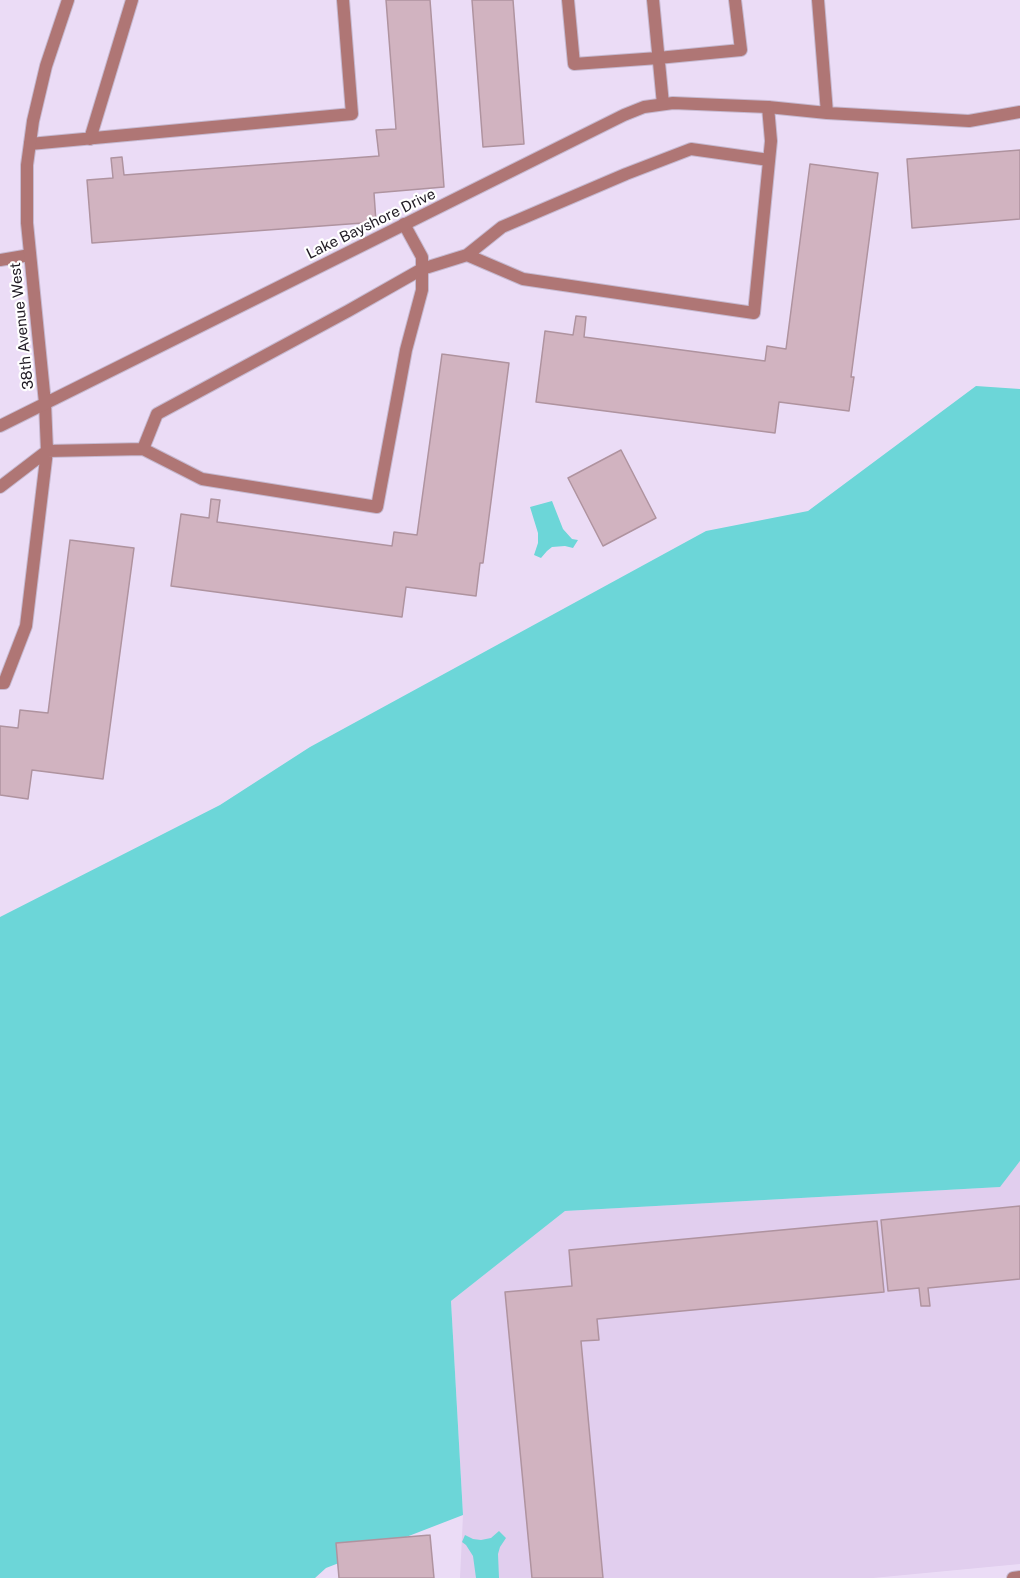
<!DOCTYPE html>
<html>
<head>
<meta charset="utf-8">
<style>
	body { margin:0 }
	canvas { display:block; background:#ebdcf6 }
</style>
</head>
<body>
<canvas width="1020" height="1578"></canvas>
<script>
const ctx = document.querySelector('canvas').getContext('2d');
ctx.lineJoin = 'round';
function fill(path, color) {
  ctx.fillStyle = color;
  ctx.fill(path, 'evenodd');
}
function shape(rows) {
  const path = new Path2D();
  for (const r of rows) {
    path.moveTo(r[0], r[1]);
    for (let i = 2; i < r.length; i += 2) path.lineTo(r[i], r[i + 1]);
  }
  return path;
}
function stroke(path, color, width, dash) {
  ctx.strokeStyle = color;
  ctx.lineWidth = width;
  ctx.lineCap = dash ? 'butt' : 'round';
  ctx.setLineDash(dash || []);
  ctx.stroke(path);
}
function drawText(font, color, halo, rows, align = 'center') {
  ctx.font = font + ' "Public Sans",sans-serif';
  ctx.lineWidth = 4.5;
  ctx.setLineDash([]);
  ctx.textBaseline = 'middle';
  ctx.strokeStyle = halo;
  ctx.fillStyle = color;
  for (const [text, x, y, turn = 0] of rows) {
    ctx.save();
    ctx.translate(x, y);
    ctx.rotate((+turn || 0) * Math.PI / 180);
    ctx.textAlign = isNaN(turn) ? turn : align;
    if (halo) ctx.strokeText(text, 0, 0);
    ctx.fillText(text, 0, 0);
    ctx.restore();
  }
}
const built = shape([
	[1020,1161,1020,1564,873,1578,460,1578,463,1515,451,1301,565,1211,999,1187]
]);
const water = shape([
	[976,386,1020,389,1020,1161,1000,1187,565,1211,451,1301,463,1515,326,1568,315,1578,0,1578,0,917,220,805,310,747,706,531,808,511],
	[552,501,563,529,572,539,578,540,573,548,565,546,552,547,547,551,541,558,534,555,538,543,538,533,530,507],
	[499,1531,506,1538,500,1547,498,1554,499,1578,476,1578,473,1556,466,1545,462,1542,465,1535,473,1539,481,1540,491,1538]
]);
const building = shape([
	[386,0,430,0,444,187,374,193,376,222,92,243,87,180,113,178,111,158,122,157,124,175,379,156,376,130,396,129,386,0],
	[472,0,513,0,524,144,483,147,472,0],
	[1020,150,1020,219,912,228,907,159,1020,150],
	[810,164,878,173,851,377,854,377,849,411,779,402,775,433,536,402,545,331,573,335,576,316,586,317,584,337,765,361,767,346,786,349,810,164],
	[442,354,509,363,483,563,480,563,476,596,406,587,402,617,171,586,181,514,209,518,211,499,220,500,217,522,392,546,394,532,417,535,442,354],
	[621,450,656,518,603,546,568,478,621,450],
	[70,540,134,548,103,779,32,770,28,799,0,795,0,726,18,728,20,710,48,713,70,540],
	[1020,1206,1020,1279,928,1288,930,1306,921,1306,919,1288,888,1291,881,1220,1020,1206],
	[877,1221,884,1292,597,1319,599,1340,581,1341,603,1578,532,1578,505,1292,572,1286,569,1250,877,1221],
	[430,1535,434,1578,339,1578,336,1543,430,1535]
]);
const lane = shape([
	[568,0,574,64,658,58,741,50,735,0],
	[653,0,663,104],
	[818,0,827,113,969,121,1020,112],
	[90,139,132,0],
	[30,144,352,114,343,0],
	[467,255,502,227,626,174,691,149,769,160],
	[0,260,30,255],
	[143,449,157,414,348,311,422,269,467,255,523,279,754,313,771,141,768,107,827,113],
	[0,487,47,451,143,449,202,479,377,507,406,350,422,290,422,257,404,224],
	[0,683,4,683,26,626,47,451,45,403]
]);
const street = shape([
	[45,403,27,223,27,165,33,121,46,66,68,0],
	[0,426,624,115,644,107,673,103,768,107],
	[1013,1578,1020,1577]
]);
const streetNames = [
	["Lake Bayshore Drive",371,224,-26],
	["38th Avenue West",22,326,-96]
];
fill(built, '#e1ceee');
fill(water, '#6cd6d8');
fill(building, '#d1b3c0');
stroke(building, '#af939f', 1.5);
stroke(lane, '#c6b9d0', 14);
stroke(street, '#c6b9d0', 14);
stroke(lane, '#af7675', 12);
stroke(street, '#af7675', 12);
drawText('15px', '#201b24', '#fff', streetNames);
</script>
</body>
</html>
